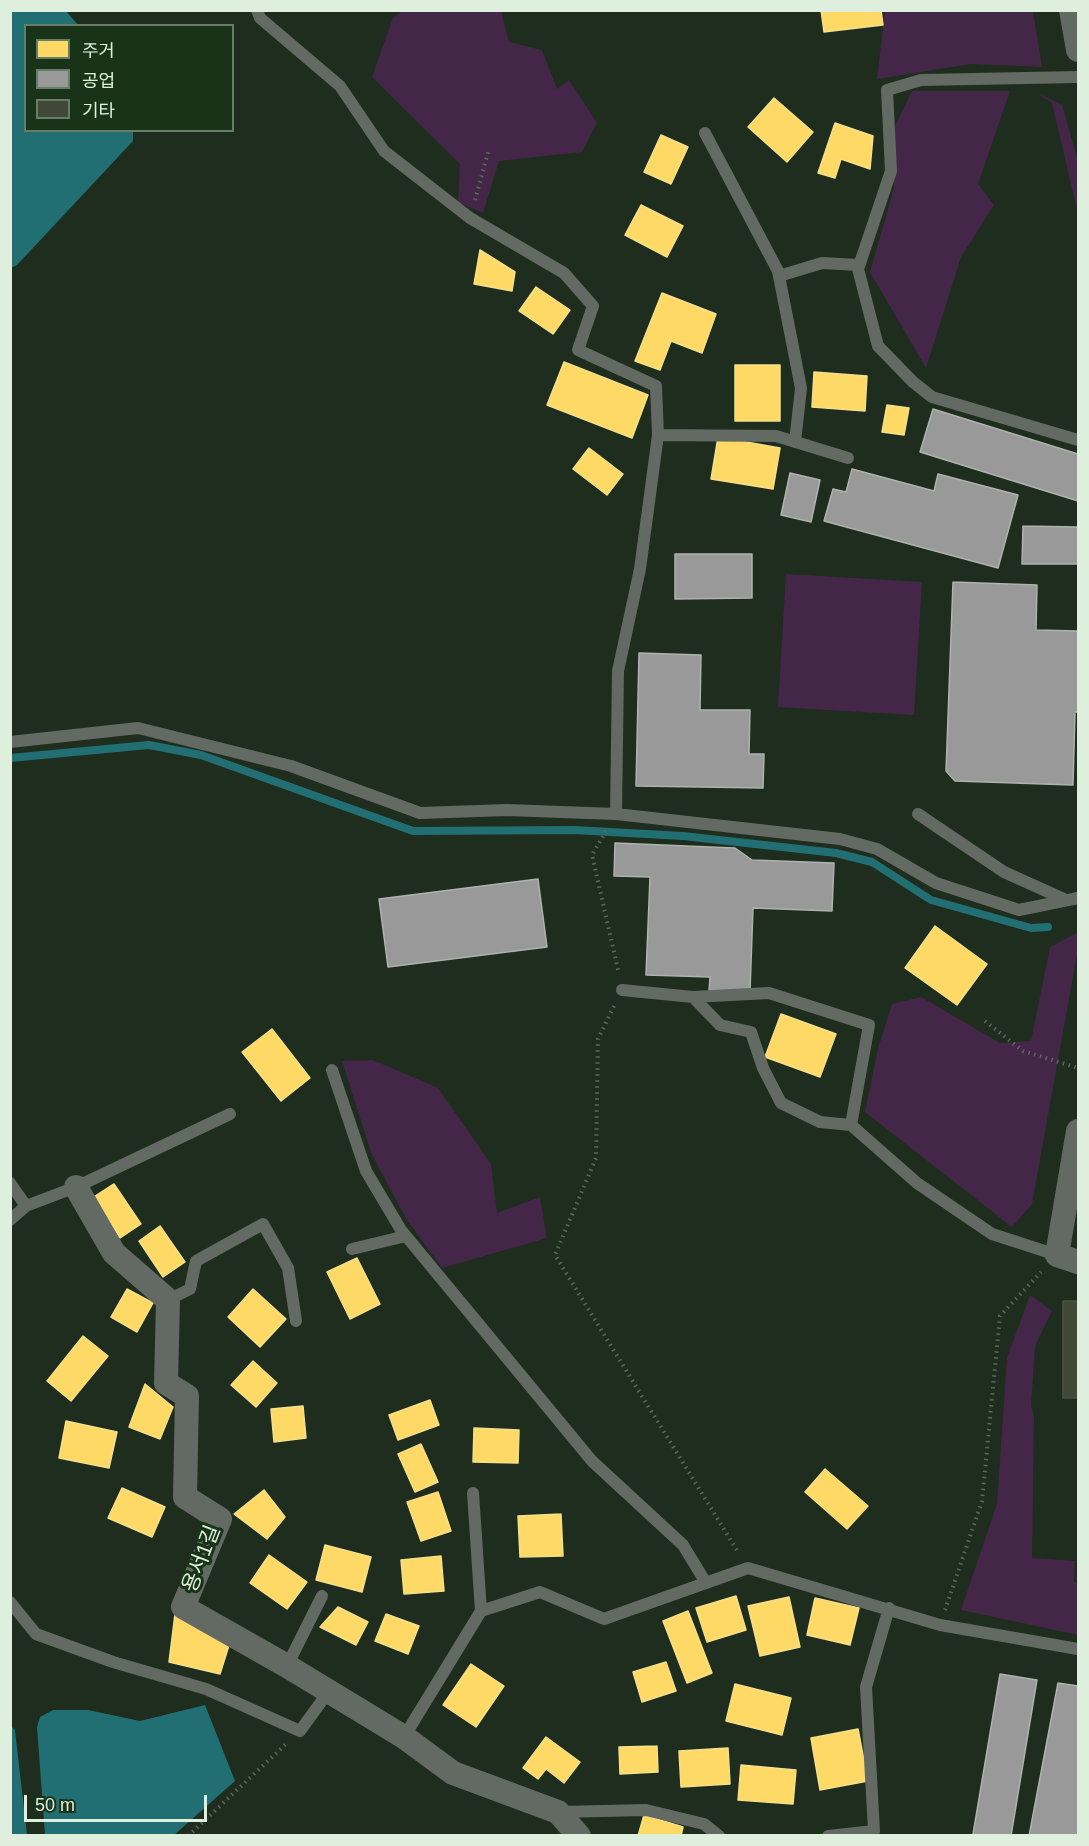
<!DOCTYPE html>
<html>
<head>
<meta charset="utf-8">
<style>
	body { margin:0 }
	#map { position:relative; width:1089px; height:1846px; overflow:hidden; background:#1e2d1d; font-family:Arial,"Noto Sans KR",sans-serif }
	canvas { display:block }
	.frame { position:absolute; inset:0; border:12px solid #deefdd; pointer-events:none }
	.legend { position:absolute; left:24px; top:24px; width:210px; height:108px; box-sizing:border-box; background:#183317; border:2px solid #677e66; margin:0; padding:8px 10px; list-style:none; font-size:18px; color:#deefdd }
	.legend li { display:flex; align-items:center; gap:12px; height:30px }
	.legend b { width:30px; border:2px solid #677e66 }
	.scale { position:absolute; left:24px; top:1795px; width:183px; height:27px; box-sizing:border-box; border:3px solid #deefdd; border-top:0; padding-left:8px; font-size:18px; line-height:21px; white-space:nowrap; color:#deefdd; -webkit-text-stroke:4px #183317; paint-order:stroke }
</style>
</head>
<body>
<div id="map">
<canvas width="1089" height="1846"></canvas>
<div class="frame"></div>
<ul class="legend">
<li><b style="height:16px;background:#ffd966"></b>주거</li>
<li><b style="height:16px;background:#999"></b>공업</li>
<li><b style="height:16px;background:#424838"></b>기타</li>
</ul>
<div class="scale">50 m</div>
</div>
<script>
const ctx = document.querySelector('canvas').getContext('2d');
ctx.lineJoin = 'round';
function fill(path, color) {
  ctx.fillStyle = color;
  ctx.fill(path, 'evenodd');
}
function shape(rows) {
  const path = new Path2D();
  for (const r of rows) {
    path.moveTo(r[0], r[1]);
    for (let i = 2; i < r.length; i += 2) path.lineTo(r[i], r[i + 1]);
  }
  return path;
}
function stroke(path, color, width, dash) {
  ctx.strokeStyle = color;
  ctx.lineWidth = width;
  ctx.lineCap = dash ? 'butt' : 'round';
  ctx.setLineDash(dash || []);
  ctx.stroke(path);
}
function drawText(font, color, halo, rows, align = 'center') {
  ctx.font = font + ' Arial,"Noto Sans KR",sans-serif';
  ctx.lineWidth = 6;
  ctx.setLineDash([]);
  ctx.textBaseline = 'middle';
  ctx.strokeStyle = halo;
  ctx.fillStyle = color;
  for (const [text, x, y, turn = 0] of rows) {
    ctx.save();
    ctx.translate(x, y);
    ctx.rotate((+turn || 0) * Math.PI / 180);
    ctx.textAlign = isNaN(turn) ? turn : align;
    if (halo) ctx.strokeText(text, 0, 0);
    ctx.fillText(text, 0, 0);
    ctx.restore();
  }
}
const green = shape([
	[402,11,501,11,509,42,542,50,557,89,569,80,597,123,582,152,499,161,483,213,458,202,460,164,372,77,393,18],
	[885,11,1033,11,1042,67,971,64,877,79],
	[912,91,1010,91,978,184,994,205,961,257,926,368,870,272,894,188,895,126],
	[1036,92,1062,105,1078,161,1078,214,1052,103],
	[786,574,922,582,914,715,778,707],
	[1078,932,1078,949,1032,1204,1012,1227,865,1112,878,1049,892,1004,921,997,1000,1043,1031,1041,1050,947],
	[373,1060,438,1088,491,1164,497,1213,540,1197,547,1238,442,1268,407,1220,372,1155,342,1061],
	[1030,1295,1052,1311,1035,1346,1031,1406,1034,1416,1032,1558,1075,1561,1074,1582,1078,1583,1078,1635,961,1610,997,1504,1007,1358]
]);
const water = shape([
	[13,10,66,11,78,25,26,26,26,130,133,131,133,141,17,265,11,268,10,12],
	[205,1705,235,1781,174,1835,45,1835,37,1727,40,1717,53,1710,88,1710,140,1721],
	[10,1725,15,1730,27,1835,11,1835]
]);
const homes = shape([
	[821,10,881,10,883,25,824,32,821,10],
	[774,98,813,132,787,162,748,127,774,98],
	[835,123,873,136,870,169,841,159,835,178,818,173,835,123],
	[661,135,688,147,671,184,644,172,661,135],
	[641,205,683,226,667,257,625,235,641,205],
	[480,250,515,272,512,291,474,284,480,250],
	[536,287,570,310,553,334,519,311,536,287],
	[662,293,716,314,702,353,671,341,660,370,635,361,662,293],
	[564,362,648,395,632,438,547,405,564,362],
	[735,365,780,365,780,421,735,421,735,365],
	[814,372,867,376,865,411,812,407,814,372],
	[887,405,909,408,904,435,882,432,887,405],
	[718,437,780,448,773,489,711,479,718,437],
	[589,448,623,474,607,495,573,469,589,448],
	[935,926,987,964,957,1005,905,968,935,926],
	[781,1014,836,1034,820,1077,765,1057,781,1014],
	[272,1029,310,1078,281,1101,242,1052,272,1029],
	[114,1184,141,1224,120,1238,94,1197,114,1184],
	[160,1226,185,1262,163,1277,139,1241,160,1226],
	[357,1258,380,1304,350,1319,327,1272,357,1258],
	[127,1289,153,1303,137,1332,111,1317,127,1289],
	[253,1289,286,1319,260,1347,228,1317,253,1289],
	[83,1336,108,1356,71,1401,47,1381,83,1336],
	[253,1361,277,1383,256,1407,231,1385,253,1361],
	[145,1384,173,1407,160,1439,129,1427,145,1384],
	[430,1400,439,1425,398,1440,389,1415,430,1400],
	[303,1406,306,1438,274,1442,271,1409,303,1406],
	[66,1421,117,1432,109,1468,59,1458,66,1421],
	[474,1428,519,1430,518,1463,473,1462,474,1428],
	[421,1444,438,1482,415,1492,398,1454,421,1444],
	[825,1469,868,1506,847,1529,805,1492,825,1469],
	[122,1488,165,1507,152,1537,108,1518,122,1488],
	[264,1490,285,1517,267,1539,234,1514,264,1490],
	[438,1492,451,1531,421,1541,407,1502,438,1492],
	[561,1514,563,1556,520,1557,518,1516,561,1514],
	[325,1545,371,1557,362,1592,316,1580,325,1545],
	[269,1555,307,1582,287,1609,250,1583,269,1555],
	[441,1556,444,1591,404,1594,401,1560,441,1556],
	[736,1596,746,1630,707,1642,696,1608,736,1596],
	[789,1597,800,1647,760,1656,748,1606,789,1597],
	[815,1598,859,1608,850,1645,807,1635,815,1598],
	[338,1607,368,1622,356,1645,320,1627,338,1607],
	[688,1611,712,1673,687,1683,663,1621,688,1611],
	[175,1614,231,1639,220,1674,169,1662,175,1614],
	[386,1614,419,1626,408,1654,375,1641,386,1614],
	[666,1662,676,1691,642,1702,633,1672,666,1662],
	[471,1664,504,1686,476,1727,443,1705,471,1664],
	[735,1684,791,1698,782,1735,726,1721,735,1684],
	[858,1729,868,1781,820,1790,811,1738,858,1729],
	[546,1737,580,1762,564,1783,546,1769,538,1779,523,1768,546,1737],
	[657,1746,658,1772,620,1774,619,1747,657,1746],
	[728,1748,730,1784,681,1787,679,1751,728,1748],
	[741,1765,796,1770,793,1804,738,1800,741,1765],
	[644,1815,683,1827,681,1836,638,1836,644,1815]
]);
const industry = shape([
	[933,409,1078,454,1078,501,920,452,933,409],
	[852,469,934,491,938,474,1018,495,998,568,824,521,833,489,846,492,852,469],
	[790,473,820,480,811,522,781,515,790,473],
	[1023,526,1078,527,1078,564,1022,564,1023,526],
	[675,554,752,554,752,598,675,599,675,554],
	[953,582,1037,585,1036,630,1078,631,1078,712,1075,712,1073,785,955,781,946,771,953,582],
	[639,653,701,655,700,710,750,710,749,754,764,754,763,788,636,786,639,653],
	[615,843,735,848,752,860,834,863,832,911,753,908,750,992,709,991,710,977,646,975,650,877,614,876,615,843],
	[538,879,547,947,388,967,379,899,538,879],
	[1000,1674,1037,1680,1011,1836,980,1836,973,1834,1000,1674],
	[1058,1683,1078,1686,1078,1836,1029,1836,1058,1683]
]);
const stream = shape([
	[10,758,149,745,201,755,413,831,574,830,683,836,836,853,872,862,931,900,1031,928,1048,927]
]);
const building = shape([
	[1063,1301,1078,1301,1078,1398,1063,1398,1063,1301]
]);
const path = shape([
	[475,200,489,149],
	[606,831,592,855,619,974],
	[614,1006,598,1039,596,1158,555,1255,738,1552],
	[985,1021,1023,1051,1078,1068],
	[945,1610,982,1501,1000,1316,1041,1272],
	[188,1836,286,1744]
]);
const lane = shape([
	[257,10,260,18,340,86,384,151,470,218,564,273,593,306,578,350,656,386,658,435],
	[1078,77,921,80,887,90,891,171,858,269,878,346,913,382,932,397,1078,440],
	[705,133,778,271,801,388,795,442],
	[779,276,822,263,859,265],
	[10,742,138,728,291,766,420,813,507,810,616,814,840,839,877,849,936,883,1019,910,1078,898],
	[616,814,618,671,640,569,658,435,776,436,848,458],
	[918,814,1004,872,1066,900],
	[622,990,693,997,769,993,869,1025,851,1125,917,1183,992,1234,1057,1255],
	[693,997,720,1025,751,1032,763,1068,781,1103,820,1122,851,1125],
	[332,1070,366,1171,401,1230,592,1461,683,1545,706,1583],
	[10,1183,26,1206],
	[10,1220,26,1206,76,1187,230,1114],
	[352,1249,406,1236],
	[168,1300,190,1289,196,1261,263,1224,288,1268,296,1321],
	[473,1493,481,1611],
	[10,1602,36,1634,113,1662,206,1689,300,1731,329,1691],
	[287,1666,322,1596],
	[404,1737,481,1611,540,1592,604,1619,748,1568,940,1625,1078,1649],
	[559,1812,646,1810,704,1824,719,1836],
	[828,1836,874,1831,866,1687,889,1608]
]);
const street = shape([
	[1071,10,1078,50],
	[1078,1131,1057,1255,1078,1262],
	[76,1187,114,1253,168,1300,166,1383,187,1396,185,1497,220,1519,183,1607,287,1666,404,1737,453,1773,558,1812,579,1836]
]);
const streetNames = [
	["용서1길",202,1559,-69]
];
fill(green, '#442748');
fill(water, '#226f73');
fill(homes, '#ffd966');
stroke(homes, '#f5e08a', 1.5);
fill(industry, '#999');
stroke(industry, '#aeb3ad', 1.5);
stroke(stream, '#226f73', 8);
fill(building, '#424838');
stroke(building, '#4d5041', 1.5);
stroke(path, '#5e665e', 4, [1.5, 4.5]);
stroke(lane, '#636963', 12);
stroke(street, '#636963', 24);
drawText('21px', '#deefdd', '#183317', streetNames);
</script>
</body>
</html>
